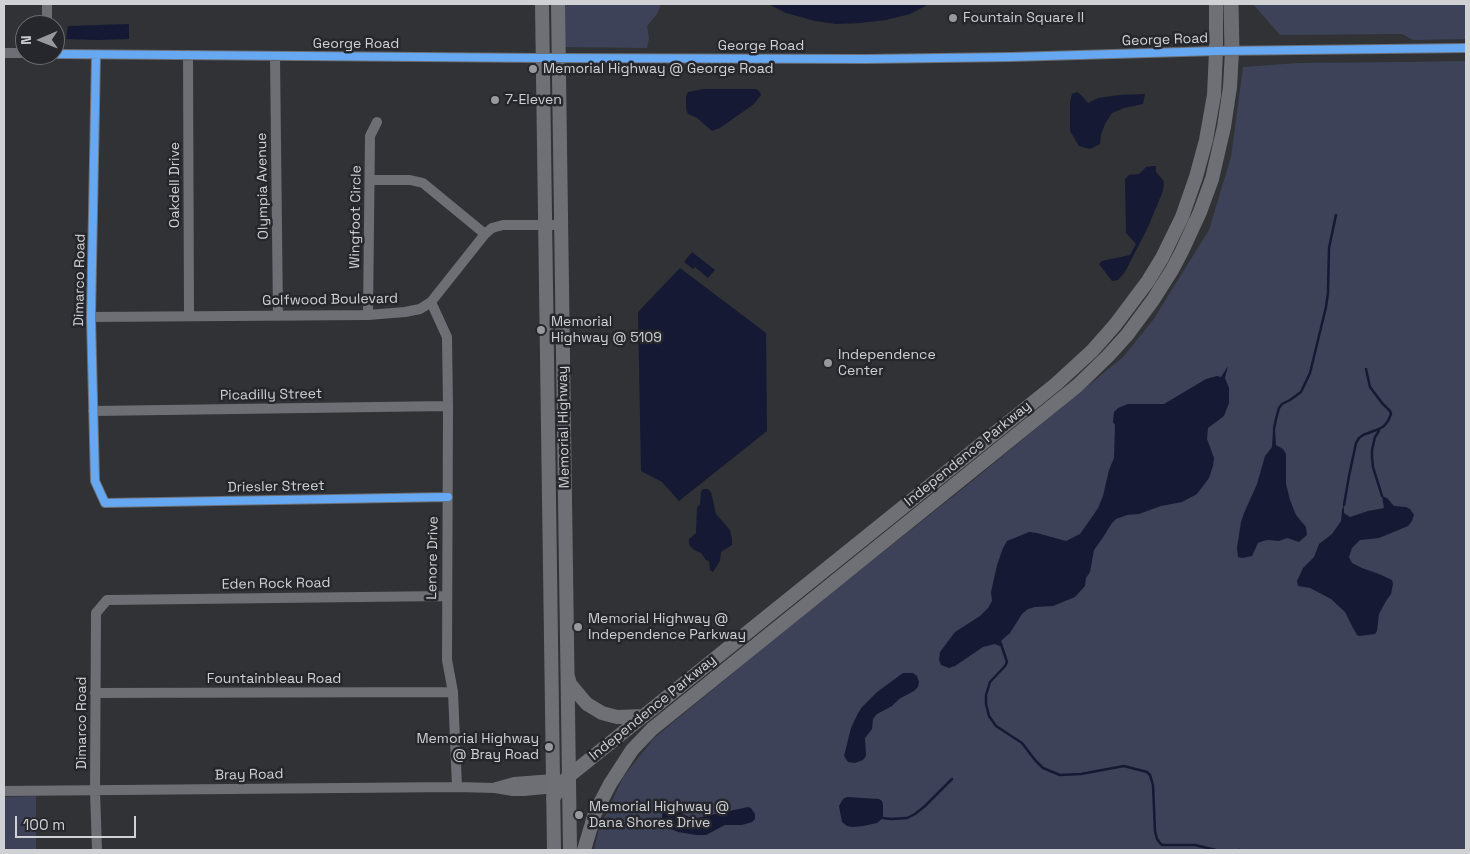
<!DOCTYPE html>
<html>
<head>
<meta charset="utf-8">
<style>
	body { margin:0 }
	#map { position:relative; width:1470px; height:854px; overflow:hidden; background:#303235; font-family:"Space Grotesk",sans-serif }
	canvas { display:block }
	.frame { position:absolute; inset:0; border:5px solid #d0d1d4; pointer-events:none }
	.north { position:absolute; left:15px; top:15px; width:50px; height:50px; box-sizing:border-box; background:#26272c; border:1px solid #6a6b6f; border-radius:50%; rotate:269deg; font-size:14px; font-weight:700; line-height:20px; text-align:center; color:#d0d1d4 }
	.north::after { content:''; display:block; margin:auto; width:18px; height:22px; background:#98999c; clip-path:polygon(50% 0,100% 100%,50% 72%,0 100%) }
	.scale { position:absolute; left:15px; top:816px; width:121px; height:22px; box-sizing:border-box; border:2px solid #d0d1d4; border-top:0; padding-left:6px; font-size:15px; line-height:18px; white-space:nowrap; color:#d0d1d4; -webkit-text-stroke:4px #26272c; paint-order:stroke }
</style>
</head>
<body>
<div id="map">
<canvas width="1470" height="854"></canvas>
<div class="frame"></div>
<div class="north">N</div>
<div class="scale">100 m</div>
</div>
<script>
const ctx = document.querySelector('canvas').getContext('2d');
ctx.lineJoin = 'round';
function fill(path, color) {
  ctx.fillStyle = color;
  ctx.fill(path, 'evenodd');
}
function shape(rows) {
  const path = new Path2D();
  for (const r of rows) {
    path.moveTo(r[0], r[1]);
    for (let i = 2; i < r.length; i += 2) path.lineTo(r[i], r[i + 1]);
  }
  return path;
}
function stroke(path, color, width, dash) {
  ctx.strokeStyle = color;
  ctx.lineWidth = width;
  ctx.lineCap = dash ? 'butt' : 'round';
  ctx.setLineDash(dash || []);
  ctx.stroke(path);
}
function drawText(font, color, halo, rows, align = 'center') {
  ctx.font = font + ' "Space Grotesk",sans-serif';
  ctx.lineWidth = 5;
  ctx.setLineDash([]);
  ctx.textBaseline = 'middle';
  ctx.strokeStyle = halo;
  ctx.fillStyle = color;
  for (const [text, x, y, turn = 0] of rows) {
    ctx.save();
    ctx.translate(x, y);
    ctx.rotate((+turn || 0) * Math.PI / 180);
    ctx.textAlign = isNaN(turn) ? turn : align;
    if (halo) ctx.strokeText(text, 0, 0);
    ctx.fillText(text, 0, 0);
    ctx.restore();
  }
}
const green = shape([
	[565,4,661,4,657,14,647,26,649,38,647,48,564,47],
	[1253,4,1466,4,1466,39,1413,40,1402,34,1280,35],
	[1466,61,1466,850,594,850,599,829,623,777,654,738,800,618,971,482,1123,357,1153,320,1209,230,1231,157,1243,67,1298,63,1405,62],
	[36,796,36,850,4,850,4,797]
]);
const water = shape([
	[768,4,929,4,910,14,886,20,860,23,836,24,815,21,786,13],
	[129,24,129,39,98,40,66,39,68,26],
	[703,89,756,89,760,92,761,95,754,104,720,128,712,131,697,118,688,114,686,109,686,96,688,92],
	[1077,92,1081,95,1088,103,1098,98,1119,95,1145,94,1143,104,1124,108,1112,113,1106,122,1101,134,1100,144,1090,149,1079,146,1070,131,1070,102,1072,94],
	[1152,166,1156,166,1156,172,1163,180,1164,183,1163,191,1148,227,1125,272,1118,280,1112,281,1099,264,1102,261,1130,255,1136,244,1126,233,1125,179,1129,175,1139,174,1146,167],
	[692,252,715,270,708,278,695,267,693,269,684,262],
	[680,268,766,333,767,431,679,501,662,482,641,471,638,312],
	[1228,366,1225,378,1229,388,1229,403,1224,416,1208,428,1207,439,1214,458,1213,466,1209,478,1197,494,1182,502,1161,506,1139,514,1127,515,1116,519,1112,523,1102,539,1094,550,1090,572,1086,578,1085,586,1075,597,1053,606,1035,607,1028,609,1022,614,1010,633,1001,641,1003,645,1002,647,995,644,983,647,955,666,949,668,941,665,939,660,940,652,955,632,980,616,988,608,992,601,991,592,997,565,1003,548,1007,541,1029,532,1037,533,1066,541,1080,534,1092,517,1098,508,1103,496,1109,470,1114,458,1115,425,1113,422,1114,412,1118,408,1128,404,1164,404,1206,379,1217,376,1221,377],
	[1273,429,1275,429,1276,445,1283,449,1286,454,1286,484,1290,500,1296,515,1306,527,1307,535,1299,542,1287,538,1279,541,1268,540,1263,541,1258,543,1252,556,1242,558,1238,557,1237,548,1241,522,1244,513,1257,484,1265,456,1272,447],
	[703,489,708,489,711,492,716,514,730,530,732,539,732,545,721,552,720,561,713,572,710,570,709,561,706,560,701,553,694,550,690,546,689,543,689,539,696,533,697,508,700,504,701,492],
	[1382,496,1387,498,1394,506,1406,507,1410,509,1414,515,1412,521,1408,526,1379,538,1360,540,1352,548,1349,557,1352,563,1362,568,1379,574,1392,580,1393,584,1391,594,1386,601,1379,614,1377,631,1375,634,1359,636,1357,635,1353,628,1345,612,1331,599,1310,588,1298,586,1297,581,1303,568,1314,557,1319,544,1332,534,1341,521,1342,510,1344,505,1344,513,1350,517,1368,511,1384,508],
	[903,673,913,673,917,676,919,682,918,687,914,691,899,699,892,706,877,714,873,719,872,729,865,738,866,756,863,760,855,763,848,762,844,756,851,728,858,713,862,707,877,692],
	[847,797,879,799,882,801,883,805,883,818,877,823,863,826,853,827,847,826,842,822,839,806,843,799],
	[748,807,751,808,755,814,755,819,752,822,742,825,725,825,706,835,696,835,678,832,669,828,662,820,662,816,663,812,668,809,675,810,689,817,697,818]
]);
const stream = shape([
	[1274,429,1276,419,1279,408,1282,404,1290,400,1301,392,1310,373,1326,307,1328,293,1329,248,1336,215],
	[1379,431,1375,437,1372,450,1372,457,1373,467,1382,496],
	[1344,505,1349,476,1356,443,1359,438,1363,435,1379,429,1384,426,1388,421,1391,414,1390,411,1382,403,1370,387,1366,369],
	[1002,647,1007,662,1005,666,990,682,986,695,986,704,989,716,996,726,1022,743,1035,760,1043,768,1060,775,1081,774,1124,766,1147,772,1150,775,1153,785,1155,831,1157,839,1160,843,1162,845,1195,845,1216,850],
	[883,818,891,819,907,818,915,814,925,806,952,779],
	[1239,850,1240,850]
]);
const minor = shape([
	[47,4,47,25],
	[4,53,25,53],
	[55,54,543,58,866,59,1011,57,1216,51,1466,48],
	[96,55,91,317,95,481,105,503,448,497],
	[188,55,189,316],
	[275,56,278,316],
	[370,180,410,180,423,183,485,234],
	[431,302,447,337,448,406,447,660,453,692,457,787],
	[368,315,370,136,377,122],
	[91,317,368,315,405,312,420,309,431,302,485,234,492,228,503,225,561,225],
	[93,411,448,406],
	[95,693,453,692],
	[496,787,514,782,553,779],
	[4,791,457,787,495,788,513,791,524,791,545,789,559,783],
	[97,850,95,791,96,613,107,600,446,596]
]);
const major = shape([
	[542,4,554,850],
	[558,4,570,850],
	[568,677,570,684,580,696,587,704,602,713,617,717,644,716],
	[553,799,562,783,569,776,1056,384,1092,351,1115,325,1148,281,1162,258,1182,217,1196,177,1206,140,1214,95,1216,51,1216,4],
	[584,850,595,813,610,784,632,750,652,729,1077,386,1108,356,1127,335,1153,300,1172,270,1182,251,1200,212,1212,179,1224,127,1230,87,1232,51]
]);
const highway = shape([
	[1231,4,1232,51]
]);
const cycleway = shape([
	[55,54,543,58,866,59,1011,57,1216,51,1466,48],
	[96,55,91,317,95,481,105,503,448,497]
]);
const markers = [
	[953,18,5,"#98999c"],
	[533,69,5,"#98999c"],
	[495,100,5,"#98999c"],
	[541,330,5,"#98999c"],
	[828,363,5,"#98999c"],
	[578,627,5,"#98999c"],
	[549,747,5,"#98999c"],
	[579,815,5,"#98999c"]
];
const poiNames = [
	["Fountain Square II",963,18],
	["Memorial Highway @ George Road",543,69],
	["7-Eleven",505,100],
	["Memorial",551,322],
	["Highway @ 5109",551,338],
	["Independence",838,355],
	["Center",838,371],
	["Memorial Highway @",588,619],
	["Independence Parkway",588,635],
	["Memorial Highway",539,739,"right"],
	["@ Bray Road",539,755,"right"],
	["Memorial Highway @",589,807],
	["Dana Shores Drive",589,823]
];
const streetNames = [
	["George Road",1165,40,-2],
	["George Road",356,44],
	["George Road",761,46],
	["Oakdell Drive",175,185,-90],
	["Olympia Avenue",263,186,-91],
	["Wingfoot Circle",356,217,-89],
	["Dimarco Road",80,280,-89],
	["Golfwood Boulevard",330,300,-1],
	["Picadilly Street",271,395,-1],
	["Memorial Highway",564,427,-91],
	["Independence Parkway",968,454,-39],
	["Driesler Street",276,487,-1],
	["Lenore Drive",433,558,-89],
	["Eden Rock Road",276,584,-1],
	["Fountainbleau Road",274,679],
	["Independence Parkway",653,708,-39],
	["Dimarco Road",82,723,-90],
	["Bray Road",249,775,-1]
];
fill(green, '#3e4258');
fill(water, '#161933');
stroke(stream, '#161933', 2.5);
stroke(minor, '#6d6f75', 10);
stroke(major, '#6e7076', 14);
stroke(highway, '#6b6d73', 15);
stroke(cycleway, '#66a8f1', 8);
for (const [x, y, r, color] of markers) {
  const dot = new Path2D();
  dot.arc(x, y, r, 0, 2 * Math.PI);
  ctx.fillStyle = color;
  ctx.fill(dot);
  stroke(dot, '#26272c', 2);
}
drawText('14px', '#d0d1d4', '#26272c', poiNames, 'left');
drawText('14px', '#d0d1d4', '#26272c', streetNames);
</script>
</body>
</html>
